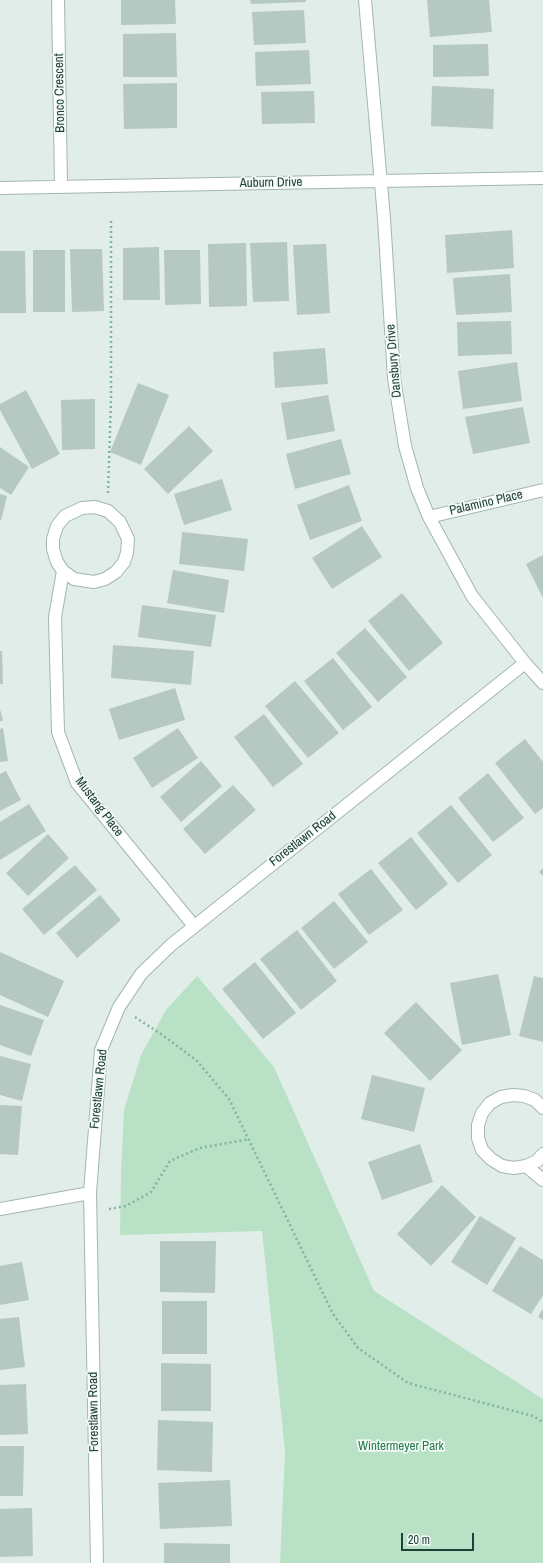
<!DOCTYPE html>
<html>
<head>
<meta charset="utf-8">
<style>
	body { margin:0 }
	#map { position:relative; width:543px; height:1563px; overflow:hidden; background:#e1ede8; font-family:"Archivo Narrow",sans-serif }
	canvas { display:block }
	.scale { position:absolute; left:401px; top:1533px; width:73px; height:18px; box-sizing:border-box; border:2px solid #1f4039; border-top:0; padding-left:5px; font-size:12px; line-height:14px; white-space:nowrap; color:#1f4039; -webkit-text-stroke:3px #f2f9f6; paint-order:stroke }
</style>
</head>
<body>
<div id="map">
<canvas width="543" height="1563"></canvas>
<div class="scale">20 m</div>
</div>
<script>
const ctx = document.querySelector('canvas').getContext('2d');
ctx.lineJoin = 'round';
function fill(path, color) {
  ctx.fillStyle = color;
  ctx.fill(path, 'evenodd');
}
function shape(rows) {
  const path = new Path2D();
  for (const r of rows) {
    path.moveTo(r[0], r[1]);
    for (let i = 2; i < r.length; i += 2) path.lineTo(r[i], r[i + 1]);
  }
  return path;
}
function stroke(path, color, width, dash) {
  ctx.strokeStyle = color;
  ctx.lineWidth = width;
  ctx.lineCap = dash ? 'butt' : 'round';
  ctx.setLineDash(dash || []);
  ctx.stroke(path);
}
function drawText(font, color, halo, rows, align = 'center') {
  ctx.font = font + ' "Archivo Narrow",sans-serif';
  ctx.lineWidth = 3.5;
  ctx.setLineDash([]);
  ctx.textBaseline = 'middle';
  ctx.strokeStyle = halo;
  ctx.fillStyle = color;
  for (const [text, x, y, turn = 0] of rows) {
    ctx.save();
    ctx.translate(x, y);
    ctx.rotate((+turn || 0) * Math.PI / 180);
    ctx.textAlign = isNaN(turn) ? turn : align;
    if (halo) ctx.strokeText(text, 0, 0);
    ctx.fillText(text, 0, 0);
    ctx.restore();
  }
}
const green = shape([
	[197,976,274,1067,374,1291,543,1399,543,1563,280,1563,285,1451,262,1231,120,1235,121,1172,124,1110,141,1055,166,1010]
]);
const building = shape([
	[121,0,175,0,176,24,121,25],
	[250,0,306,0,306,2,251,4],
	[427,0,489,0,492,32,430,37],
	[304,10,306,43,254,45,252,12],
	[176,33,177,77,123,77,123,34],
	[488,44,489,76,433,77,433,45],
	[309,50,311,84,256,86,255,52],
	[177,83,177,128,124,129,123,84],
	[432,86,494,89,493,129,431,126],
	[314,91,315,123,262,124,261,92],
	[512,230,514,268,447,273,445,235],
	[287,242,289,301,253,302,250,243],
	[246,243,247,306,209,307,208,244],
	[326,244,330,313,297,315,293,245],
	[159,247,160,300,123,300,123,248],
	[70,249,102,249,104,311,72,312],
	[33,250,65,250,65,312,33,312],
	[164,250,200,250,201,304,165,305],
	[0,251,25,251,26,313,0,313],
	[510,274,512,312,456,315,453,278],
	[511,321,512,354,458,356,457,322],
	[325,348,328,384,275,388,273,352],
	[517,362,522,401,463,409,458,371],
	[138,383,169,395,141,465,110,452],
	[26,390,60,454,32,469,0,410,0,404],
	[328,395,335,431,287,440,281,403],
	[95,399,95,449,62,450,61,400],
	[523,407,530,443,473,454,465,417],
	[189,426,213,451,168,494,144,469],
	[341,439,351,474,295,489,286,454],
	[0,447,29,467,11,495,0,488],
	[222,479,232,510,184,525,174,494],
	[349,485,362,521,310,540,297,505],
	[0,494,7,496,1,521,0,520],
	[362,526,382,557,332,589,312,558],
	[182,532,248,539,244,571,179,564],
	[543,555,543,598,526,564],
	[173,570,229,580,224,613,167,603],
	[402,593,443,643,409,671,368,621],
	[142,605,216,615,211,647,138,637],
	[365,628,407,677,378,702,336,653],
	[113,645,194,651,191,685,111,678],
	[0,651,2,651,3,684,0,684],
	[333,658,372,707,343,730,304,681],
	[295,681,339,733,308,758,265,706],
	[175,688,185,720,119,740,109,709],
	[0,709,3,721,0,721],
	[264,714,303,764,273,787,234,737],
	[3,728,8,761,0,762,0,729],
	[178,728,198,758,152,788,133,758],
	[525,739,543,762,543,808,535,814,495,763],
	[201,761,222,786,181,822,160,797],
	[6,771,21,800,0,811,0,774],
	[488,773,524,818,493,842,458,798],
	[233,785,256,810,205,854,183,829],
	[29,804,46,831,0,860,0,822],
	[451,805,492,855,458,883,417,833],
	[48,834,69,858,28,896,6,873],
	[411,837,448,884,416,910,378,863],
	[75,865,97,890,44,935,22,909],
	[543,868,543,876,539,872],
	[371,869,403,910,369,935,338,894],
	[100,895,121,920,77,958,56,933],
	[334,901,368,942,334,969,301,928],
	[297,930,337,981,301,1010,260,959],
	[0,952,64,981,48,1017,0,995],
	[255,962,296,1013,263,1039,222,989],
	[498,974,511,1035,462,1045,450,983],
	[534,976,543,978,543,1042,519,1036],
	[416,1002,462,1050,430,1081,384,1033],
	[0,1005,44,1020,31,1056,0,1045],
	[0,1056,31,1064,22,1101,0,1095],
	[372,1075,425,1088,414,1132,361,1119],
	[0,1105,22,1106,18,1155,0,1154],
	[420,1144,433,1182,382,1200,368,1162],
	[442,1185,476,1217,431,1266,397,1234],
	[480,1216,516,1238,487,1285,451,1262],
	[160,1241,216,1241,215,1293,160,1292],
	[520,1246,543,1260,543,1295,531,1314,492,1291],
	[22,1262,29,1300,0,1305,0,1266],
	[162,1301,207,1301,207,1354,162,1354],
	[543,1308,543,1320,538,1317],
	[19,1317,25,1367,0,1370,0,1319],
	[161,1363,211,1364,211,1411,161,1411],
	[26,1384,28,1434,0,1435,0,1385],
	[158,1420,213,1422,212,1472,157,1470],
	[0,1446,24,1446,23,1496,0,1496],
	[230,1480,232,1526,160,1529,158,1483],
	[32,1508,33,1556,0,1557,0,1509],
	[164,1543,230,1544,230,1563,164,1563]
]);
const path = shape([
	[108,493,111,400,111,218],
	[135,1017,161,1034,197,1061,229,1099,333,1314,358,1348,408,1383,533,1416,543,1422],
	[109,1209,126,1206,151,1192,170,1161,200,1148,249,1139]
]);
const minor = shape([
	[58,0,61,186],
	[365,0,384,218,394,378,405,446,417,488,429,517,472,596,525,663,543,683],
	[0,188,543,178],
	[429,517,543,490],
	[63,571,74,579,94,582,105,579,116,572,124,562,127,553,128,539,120,522,108,511,95,507,82,508,65,516,57,526,53,539,53,549,57,562,63,571,55,617,58,732,77,783,194,926],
	[543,1108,535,1100,524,1096,513,1095,501,1097,490,1103,482,1113,478,1125,478,1138,482,1150,491,1159,502,1166,514,1168,526,1166,537,1161,543,1154],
	[526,1166,543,1180],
	[0,1209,90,1193],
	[97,1563,90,1193,101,1050,119,1007,141,974,171,945,525,663]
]);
const streetNames = [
	["Bronco Crescent",60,93,-91],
	["Auburn Drive",271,183,-1],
	["Dansbury Drive",394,361,-95],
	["Palamino Place",486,503,-13],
	["Mustang Place",99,807,53],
	["Forestlawn Road",303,839,-38],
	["Forestlawn Road",99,1089,-84],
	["Forestlawn Road",94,1412,-91]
];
const parkNames = [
	["Wintermeyer Park",401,1447]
];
fill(green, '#b8e1c5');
fill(building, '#b6c8c2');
stroke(minor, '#a3b6b0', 14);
stroke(path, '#7eb4a6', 2.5, [2, 3]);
stroke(minor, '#fff', 12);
drawText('13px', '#1f4039', '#f2f9f6', streetNames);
drawText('13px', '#257b4b', '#f2f9f6', parkNames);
</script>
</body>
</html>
